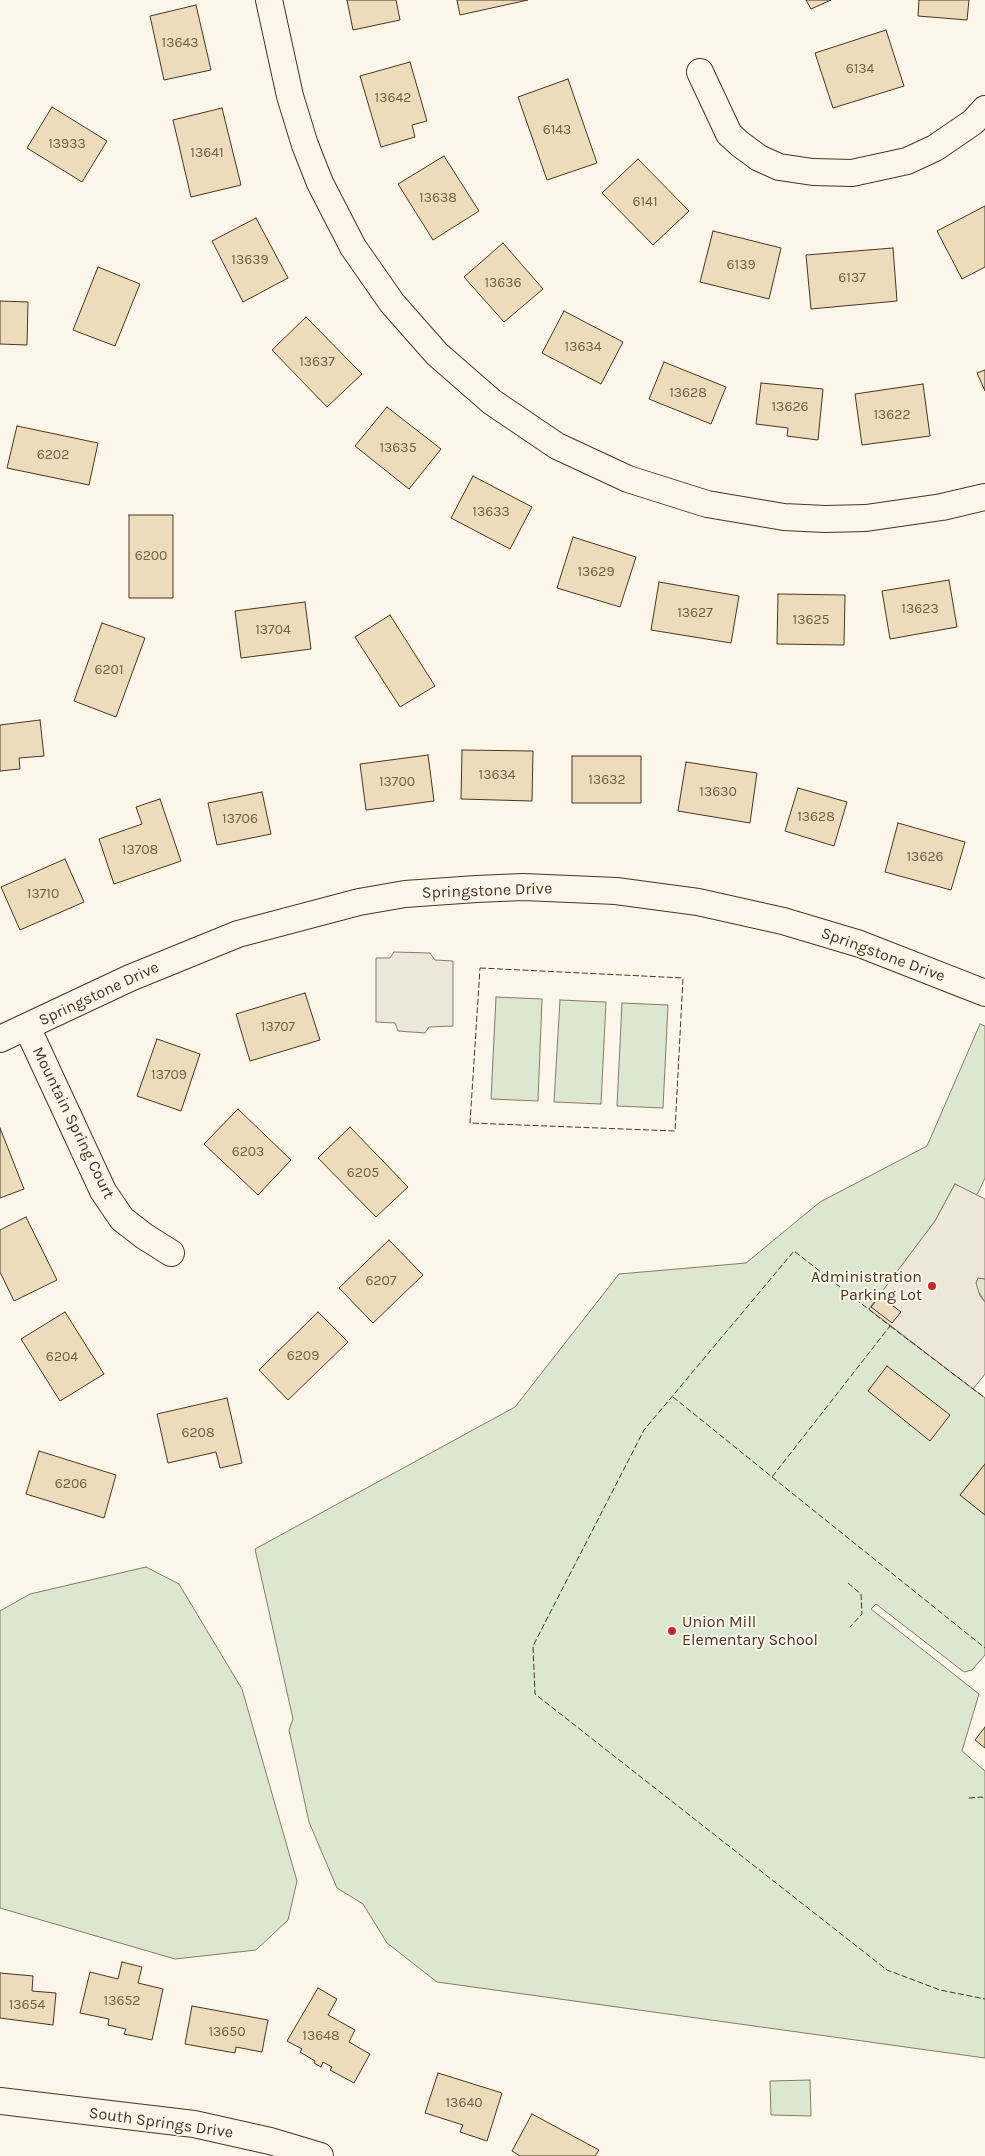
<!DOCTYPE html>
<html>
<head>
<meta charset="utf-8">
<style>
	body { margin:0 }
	canvas { display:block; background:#fbf6e9 }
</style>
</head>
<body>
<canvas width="985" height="2156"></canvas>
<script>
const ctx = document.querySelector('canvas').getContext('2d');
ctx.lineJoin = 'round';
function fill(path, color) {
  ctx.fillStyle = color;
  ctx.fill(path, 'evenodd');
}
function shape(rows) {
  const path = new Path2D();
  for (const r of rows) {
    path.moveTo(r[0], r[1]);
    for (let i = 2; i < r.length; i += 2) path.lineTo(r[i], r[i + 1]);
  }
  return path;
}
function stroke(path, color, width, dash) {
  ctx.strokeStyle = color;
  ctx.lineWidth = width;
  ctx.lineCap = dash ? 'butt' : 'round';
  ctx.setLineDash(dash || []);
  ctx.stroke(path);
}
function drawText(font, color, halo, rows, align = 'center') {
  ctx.font = font + ' Karla,sans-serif';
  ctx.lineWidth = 4;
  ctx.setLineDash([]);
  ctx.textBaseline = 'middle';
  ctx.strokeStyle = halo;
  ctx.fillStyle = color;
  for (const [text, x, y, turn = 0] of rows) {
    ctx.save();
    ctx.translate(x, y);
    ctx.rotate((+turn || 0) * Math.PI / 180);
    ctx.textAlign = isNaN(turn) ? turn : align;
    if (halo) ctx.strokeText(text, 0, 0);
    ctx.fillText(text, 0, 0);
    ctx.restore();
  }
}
const green = shape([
	[496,997,542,999,538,1101,491,1099,496,997],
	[560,1000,606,1002,601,1104,554,1102,560,1000],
	[622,1003,668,1005,663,1108,617,1106,622,1003],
	[980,1024,985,1026,985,1178,978,1193,975,1195,955,1184,935,1221,869,1309,985,1398,985,1464,960,1495,985,1515,985,1655,972,1670,964,1672,876,1604,871,1609,979,1694,962,1751,985,1771,985,2058,437,1982,387,1943,363,1904,337,1888,309,1822,289,1730,293,1719,255,1549,515,1407,619,1274,746,1263,820,1202,927,1146,980,1024],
	[978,1278,985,1279,985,1302,977,1289,976,1283,978,1278],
	[146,1567,179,1584,242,1689,297,1881,288,1920,256,1950,175,1959,0,1908,0,1611,30,1594,146,1567],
	[810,2080,811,2116,771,2115,770,2081,810,2080]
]);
const parking = shape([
	[394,952,430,953,435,960,453,961,453,1026,429,1027,425,1033,398,1031,395,1023,376,1022,376,958,390,958,394,952],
	[955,1184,985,1199,985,1279,978,1278,976,1283,980,1296,985,1302,985,1374,973,1389,869,1309,935,1221,955,1184]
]);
const building = shape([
	[347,0,396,0,400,20,353,30,347,0],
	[457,0,528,0,460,15,457,0],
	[806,0,831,0,811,9,806,0],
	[919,0,969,0,967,20,918,16,919,0],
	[196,5,211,70,164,80,150,16,196,5],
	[886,30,904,86,833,108,815,53,886,30],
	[410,62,427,121,412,125,415,137,381,147,360,76,410,62],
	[568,79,597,163,547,180,518,97,568,79],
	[52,107,107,141,82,182,27,148,52,107],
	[222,108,241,185,191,197,173,120,222,108],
	[444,156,479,211,433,240,398,184,444,156],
	[638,159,689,211,653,245,602,193,638,159],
	[985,206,985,267,962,279,937,231,985,206],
	[256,218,288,278,243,302,212,241,256,218],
	[713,231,781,248,769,299,700,282,713,231],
	[503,243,543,289,504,322,464,277,503,243],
	[893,248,897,301,811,309,806,255,893,248],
	[98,267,140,284,115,346,73,330,98,267],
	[0,301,28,302,27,345,0,344,0,301],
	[564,311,623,342,601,384,542,353,564,311],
	[306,317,362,374,327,407,272,350,306,317],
	[664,362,726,387,711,424,649,399,664,362],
	[985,370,985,391,977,373,985,370],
	[761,383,823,389,818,440,787,436,788,428,756,424,761,383],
	[923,384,930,436,862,445,855,394,923,384],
	[387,407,441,449,409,489,355,446,387,407],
	[17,426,98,443,89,485,7,468,17,426],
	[473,476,532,507,510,549,451,518,473,476],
	[129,515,173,515,173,598,129,598,129,515],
	[573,537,636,557,620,607,557,588,573,537],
	[949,580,957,627,890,639,882,591,949,580],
	[659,582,739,596,731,643,651,630,659,582],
	[778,594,845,595,844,645,777,644,778,594],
	[305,602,311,649,241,658,235,611,305,602],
	[390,615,435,686,400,707,355,637,390,615],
	[102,623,145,638,116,717,74,701,102,623],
	[40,720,44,756,19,758,20,769,0,771,0,725,40,720],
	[462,750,533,751,532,801,461,799,462,750],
	[428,755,434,801,366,810,360,764,428,755],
	[572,756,641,756,641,803,572,803,572,756],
	[686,762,757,773,750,823,678,811,686,762],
	[798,788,847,802,834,846,785,831,798,788],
	[262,792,271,834,217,845,208,803,262,792],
	[160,799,181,861,114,884,99,839,142,824,136,807,160,799],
	[898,823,965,842,951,890,885,872,898,823],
	[65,859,84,902,20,930,1,887,65,859],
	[305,993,320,1040,250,1061,236,1014,305,993],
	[157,1039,200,1054,181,1111,137,1096,157,1039],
	[238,1109,291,1160,258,1195,204,1144,238,1109],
	[350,1127,408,1187,376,1217,318,1158,350,1127],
	[0,1128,24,1189,0,1198,0,1128],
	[26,1217,57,1280,14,1301,0,1272,0,1230,26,1217],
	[389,1240,423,1275,373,1323,339,1288,389,1240],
	[880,1296,901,1312,892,1323,871,1307,880,1296],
	[65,1312,104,1374,60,1401,21,1339,65,1312],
	[318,1312,348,1342,288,1400,259,1370,318,1312],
	[887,1366,950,1415,930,1441,868,1391,887,1366],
	[227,1398,242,1463,220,1468,216,1452,168,1463,157,1414,227,1398],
	[39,1451,116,1475,104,1518,26,1494,39,1451],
	[985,1464,985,1515,960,1495,985,1464],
	[985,1727,985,1748,975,1740,985,1727],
	[122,1962,142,1967,138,1983,163,1989,152,2040,124,2034,126,2029,108,2025,109,2019,80,2013,90,1972,118,1979,122,1962],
	[0,1973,33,1976,32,1991,56,1993,53,2025,0,2018,0,1973],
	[318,1988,337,1999,328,2015,355,2030,349,2042,370,2054,354,2083,330,2070,332,2067,323,2062,321,2067,314,2063,315,2061,300,2052,302,2049,287,2041,318,1988],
	[192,2006,268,2020,262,2052,236,2047,235,2053,185,2044,192,2006],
	[438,2073,502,2093,487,2141,460,2132,463,2125,425,2113,438,2073],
	[532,2114,599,2150,595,2156,520,2156,512,2151,532,2114]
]);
const street = shape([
	[269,0,290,96,305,145,320,183,353,247,392,303,437,354,492,402,557,446,628,479,707,504,784,517,825,519,866,518,942,507,985,497],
	[700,72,729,134,740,144,759,158,779,167,813,172,852,173,907,161,935,148,973,122,985,109],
	[27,1027,103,1191,122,1219,144,1236,171,1253],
	[0,1039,130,978,238,934,359,902,405,894,476,889,523,887,616,891,698,902,783,921,860,944,985,993],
	[0,2101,194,2124,270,2141,320,2156]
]);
const fence = shape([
	[480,968,683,978,675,1131,470,1123,480,968],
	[890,1326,985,1398],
	[673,1397,772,1477,890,1326,794,1251,644,1430,533,1646,535,1694,887,1970,940,1990,985,1999],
	[772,1477,985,1648],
	[848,1583,861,1594,862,1614,850,1627],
	[969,1798,982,1797,985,1799]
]);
const markers = [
	[932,1286,5,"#c62828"],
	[672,1631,5,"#c62828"]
];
const numberNames = [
	["13643",180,43],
	["6134",860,69],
	["13642",393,98],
	["6143",557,130],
	["13933",67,144],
	["13641",207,153],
	["13638",438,198],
	["6141",645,202],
	["13639",250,260],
	["6139",741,265],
	["6137",852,278],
	["13636",503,283],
	["13634",583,347],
	["13637",317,362],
	["13628",688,393],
	["13626",790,407],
	["13622",892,415],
	["13635",398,448],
	["6202",53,455],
	["13633",491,512],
	["6200",151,556],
	["13629",596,572],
	["13623",920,609],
	["13627",695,613],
	["13625",811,620],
	["13704",273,630],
	["6201",109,670],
	["13634",497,775],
	["13632",607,780],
	["13700",397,782],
	["13630",718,792],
	["13628",816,817],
	["13706",240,819],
	["13708",140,850],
	["13626",925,857],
	["13710",43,894],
	["13707",278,1027],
	["13709",169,1075],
	["6203",248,1152],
	["6205",363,1173],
	["6207",381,1281],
	["6209",303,1356],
	["6204",62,1357],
	["6208",198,1433],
	["6206",71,1484],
	["13652",122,2001],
	["13654",27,2005],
	["13650",227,2032],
	["13648",321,2036],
	["13640",464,2103]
];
const streetNames = [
	["Springstone Drive",487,891,-2],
	["Springstone Drive",883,955,20],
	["Springstone Drive",99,994,-25],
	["Mountain Spring Court",73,1123,64],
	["South Springs Drive",161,2123,8]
];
const poiNames = [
	["Administration",922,1277],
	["Parking Lot",922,1295],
	["Union Mill",682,1622,"left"],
	["Elementary School",682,1640,"left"]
];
fill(green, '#dce7d0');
stroke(green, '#887966', 1);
fill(parking, '#ede7d9');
stroke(parking, '#887966', 1);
fill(building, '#ecdcbc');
stroke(building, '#4a3520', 1);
stroke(street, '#4a3520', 28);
stroke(street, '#fbf6e9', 26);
stroke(fence, '#4a3520', 1, [6, 2.5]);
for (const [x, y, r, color] of markers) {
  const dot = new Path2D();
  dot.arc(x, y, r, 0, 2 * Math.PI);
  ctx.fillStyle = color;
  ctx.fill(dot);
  stroke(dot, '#fbf6e9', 2);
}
drawText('14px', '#725f47', null, numberNames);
drawText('16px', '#4a3520', '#fbf6e9', streetNames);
drawText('16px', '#4a3520', '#fbf6e9', poiNames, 'right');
</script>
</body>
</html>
